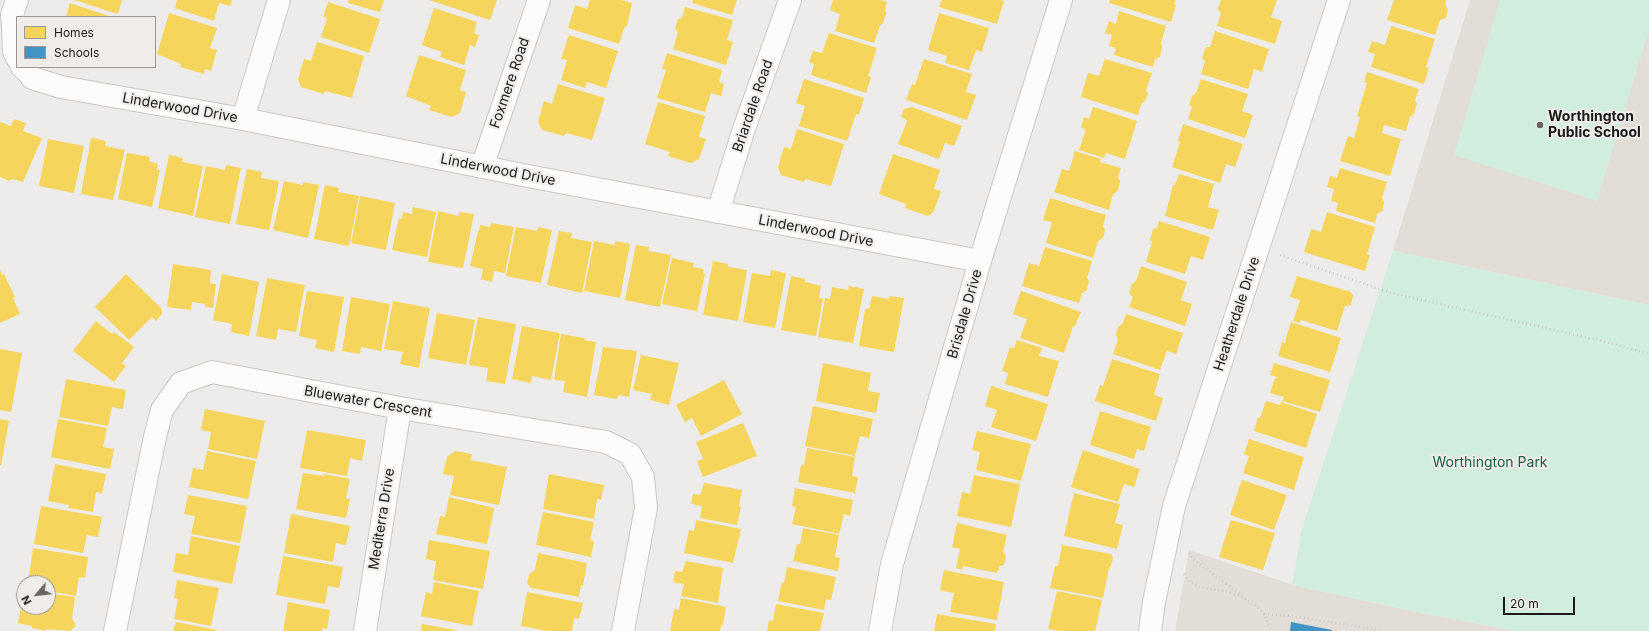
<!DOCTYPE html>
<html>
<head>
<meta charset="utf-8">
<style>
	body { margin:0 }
	#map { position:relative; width:1649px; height:631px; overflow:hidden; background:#eeecea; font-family:Inter,sans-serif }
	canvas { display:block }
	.legend { position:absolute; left:16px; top:16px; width:140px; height:52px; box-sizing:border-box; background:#efece9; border:1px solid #9a9896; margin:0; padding:5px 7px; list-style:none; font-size:12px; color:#1b1a19 }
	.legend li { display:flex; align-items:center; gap:8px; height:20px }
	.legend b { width:20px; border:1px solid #9a9896 }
	.north { position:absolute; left:16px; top:575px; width:40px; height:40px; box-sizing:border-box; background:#efece9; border:1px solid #9a9896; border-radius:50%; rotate:242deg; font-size:11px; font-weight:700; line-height:16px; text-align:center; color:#1b1a19 }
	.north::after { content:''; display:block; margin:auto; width:14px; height:18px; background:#656462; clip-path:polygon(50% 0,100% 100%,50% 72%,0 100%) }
	.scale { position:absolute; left:1503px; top:597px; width:72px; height:18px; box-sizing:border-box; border:2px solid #1b1a19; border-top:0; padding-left:5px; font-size:12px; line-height:14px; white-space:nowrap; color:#1b1a19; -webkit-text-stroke:3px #efece9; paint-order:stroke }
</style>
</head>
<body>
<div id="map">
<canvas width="1649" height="631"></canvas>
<ul class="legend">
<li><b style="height:11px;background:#f6d55c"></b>Homes</li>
<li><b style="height:11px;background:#4393c3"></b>Schools</li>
</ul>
<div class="north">N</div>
<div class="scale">20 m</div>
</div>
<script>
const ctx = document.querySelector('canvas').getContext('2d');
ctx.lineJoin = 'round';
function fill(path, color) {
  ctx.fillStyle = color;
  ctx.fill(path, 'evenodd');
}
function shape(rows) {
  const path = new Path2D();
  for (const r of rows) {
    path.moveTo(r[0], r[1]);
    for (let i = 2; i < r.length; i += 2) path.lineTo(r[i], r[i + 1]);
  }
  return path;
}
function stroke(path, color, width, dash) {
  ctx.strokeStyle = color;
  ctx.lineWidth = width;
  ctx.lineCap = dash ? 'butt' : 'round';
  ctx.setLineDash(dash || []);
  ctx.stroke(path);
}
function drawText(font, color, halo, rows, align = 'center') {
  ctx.font = font + ' Inter,sans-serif';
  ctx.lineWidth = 4;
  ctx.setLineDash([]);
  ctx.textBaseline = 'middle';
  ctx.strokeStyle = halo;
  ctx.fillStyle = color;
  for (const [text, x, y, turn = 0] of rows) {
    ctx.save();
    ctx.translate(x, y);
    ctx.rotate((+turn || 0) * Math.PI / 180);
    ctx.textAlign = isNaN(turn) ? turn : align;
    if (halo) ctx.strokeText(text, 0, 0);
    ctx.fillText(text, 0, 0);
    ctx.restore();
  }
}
const built = shape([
	[1470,0,1649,0,1649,305,1393,251],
	[1189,550,1293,585,1422,613,1517,631,1175,631]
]);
const green = shape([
	[1500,0,1649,0,1649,30,1597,201,1454,155],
	[1393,251,1649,305,1649,631,1517,631,1422,613,1292,585,1302,528]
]);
const homes = shape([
	[74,0,122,0,118,14],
	[177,0,232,0,230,6,219,3,214,21,175,8],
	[349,0,384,0,380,12,348,3],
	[429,0,497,0,490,20],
	[590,0,621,0,632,3,627,26,624,28,619,44,568,28,575,5,587,9],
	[693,0,737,0,732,15,692,3],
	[833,0,880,0,887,2,885,10,886,13,883,23,880,25,874,43,835,31,840,14,830,10],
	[942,0,1000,0,1004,1,997,24,939,7],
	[1110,0,1176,0,1174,4,1176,5,1171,22,1109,3],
	[1221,0,1277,0,1271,17,1282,21,1275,44,1217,26,1221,14,1218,9],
	[1394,0,1446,0,1445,5,1448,9,1446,18,1440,20,1435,35,1387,20],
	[328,2,380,19,369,53,321,37,327,18,323,17],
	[70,3,112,17,66,17],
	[685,7,733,20,727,40,733,42,726,65,673,49,678,32,675,29,678,19,682,18],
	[434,8,477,22,474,33,479,35,475,47,470,45,464,65,440,57,442,52,422,45],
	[1119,11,1166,26,1161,43,1162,47,1160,57,1155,59,1153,67,1114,55,1116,48,1109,46,1112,35,1105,33,1109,21,1116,24],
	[169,13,217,28,210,48,217,50,211,71,205,69,204,74,180,67,181,64,157,54],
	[939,13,989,28,982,52,976,50,969,70,945,63,947,56,928,50],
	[1391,26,1435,39,1426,67,1429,68,1424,84,1371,67,1375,54,1368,52,1372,41,1385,45],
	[1215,31,1269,49,1262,72,1254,69,1248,89,1201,74,1205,61,1202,58,1206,47,1210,47],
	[829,33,877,48,868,76,871,77,866,93,811,75,814,64,809,62,813,51,822,53],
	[569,35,618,51,606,88,587,82,585,88,561,80,567,60,561,59],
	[317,42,364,56,352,98,325,91,324,94,301,87,298,79,304,59,311,61],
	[667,53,722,70,719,82,724,84,721,96,711,93,705,112,657,98,666,70,662,69],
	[419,55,466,70,460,90,466,92,460,113,452,117,429,110,431,106,406,96],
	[924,59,972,74,966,92,976,95,967,120,906,100,912,84,915,85],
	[1105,59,1152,73,1146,90,1148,94,1145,101,1141,104,1138,115,1081,97,1088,73,1099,76],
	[1367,72,1419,89,1415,100,1417,104,1414,114,1410,117,1406,131,1384,125,1382,133,1401,139,1390,176,1340,161,1348,136,1354,138,1360,117,1357,116,1367,83,1364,82],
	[804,79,864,98,859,115,856,114,847,141,799,126,805,106,796,103],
	[1201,79,1248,94,1242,111,1253,115,1245,138,1188,119,1192,107,1189,105,1192,96,1196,93],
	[558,84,605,98,592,140,566,133,564,136,542,130,538,122,544,101,552,104],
	[658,102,705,116,699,137,706,139,699,159,691,163,668,156,670,152,645,144],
	[912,107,962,126,954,146,945,143,939,159,898,144,907,121,901,116,904,109],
	[1093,107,1137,121,1125,159,1106,153,1104,158,1079,150,1086,129,1081,128,1084,117,1089,119],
	[14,119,26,123,23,131,42,138,23,182,13,179,9,181,0,177,0,122,11,126],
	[1183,124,1243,144,1235,167,1226,164,1220,183,1172,167,1180,142,1178,141],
	[797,129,844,144,831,186,805,179,804,182,781,175,778,167,784,147,791,149],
	[91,138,106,141,105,146,125,150,113,200,81,194],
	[48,139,84,146,74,193,39,186],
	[1075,151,1101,159,1100,162,1121,168,1118,177,1120,181,1118,191,1113,194,1109,210,1054,192,1062,169,1069,171],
	[127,153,150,157,149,161,158,164,157,170,160,170,152,207,118,199],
	[893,154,940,170,934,189,941,191,934,211,928,216,905,208,906,204,879,194],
	[169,155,183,158,182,162,203,166,193,216,158,208],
	[226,165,241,168,230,224,195,217,206,166,225,170],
	[1340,168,1387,182,1382,198,1384,202,1382,211,1377,214,1375,223,1336,211,1338,203,1331,201,1334,189,1327,187,1330,176,1337,178],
	[247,169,262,172,261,178,279,181,269,230,236,224],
	[1179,174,1214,184,1208,207,1219,210,1213,230,1165,216,1173,185,1175,185],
	[284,181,303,185,303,182,319,185,308,238,273,230],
	[325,185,339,188,338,192,359,196,349,246,314,239],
	[360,196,395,203,386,250,351,243],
	[1050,198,1106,215,1103,226,1105,230,1103,238,1098,241,1093,258,1046,243,1052,222,1043,220],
	[413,207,436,212,427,257,392,250,399,218,402,219,403,212,412,214],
	[438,211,459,216,459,212,474,214,463,268,428,262],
	[1327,212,1375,227,1367,254,1370,255,1365,271,1304,252,1311,229,1321,232],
	[1159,221,1210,237,1203,260,1191,256,1185,274,1146,262,1152,242,1150,240,1153,229,1157,228],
	[491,223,514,227,505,273,494,271,492,282,481,279,483,269,470,266,478,231,479,231,480,225,490,227],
	[516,227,537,231,538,227,552,230,541,283,506,276],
	[559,231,572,233,571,238,592,242,582,293,547,285],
	[594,241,615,245,615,241,630,244,620,298,584,291],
	[636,245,649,247,648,251,671,255,660,307,625,300],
	[1045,247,1092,261,1087,278,1089,281,1087,290,1082,293,1079,303,1022,286,1029,263,1039,266],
	[672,258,694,263,693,267,704,269,703,274,705,274,697,311,662,304],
	[713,261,728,264,728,267,747,270,738,321,703,315],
	[173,264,211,270,210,283,216,284,213,308,205,307,205,304,192,302,191,310,167,307],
	[1141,266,1187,282,1181,300,1192,304,1185,326,1129,307,1133,297,1129,293,1132,284,1136,281],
	[0,270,2,275,4,274,15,297,13,298,20,314,0,323],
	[771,270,786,273,775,328,743,322,752,273,770,276],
	[126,274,161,308,162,314,156,321,152,317,129,340,95,307],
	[222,274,259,282,249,336,231,332,232,324,213,320],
	[791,276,805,279,805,282,821,286,819,298,823,299,816,336,781,330],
	[1297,276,1351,292,1353,296,1351,305,1345,306,1337,331,1301,320,1300,323,1293,321,1300,300,1290,297],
	[267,278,305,285,296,332,278,329,276,340,256,336],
	[849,286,864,289,853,343,818,337,825,298,830,299,832,287,848,290],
	[307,291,344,297,334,352,315,348,317,340,299,336],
	[1021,291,1081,312,1075,326,1073,326,1064,353,1020,338,1027,319,1013,314],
	[872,296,889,299,889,296,904,298,894,352,859,346,865,309,869,309],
	[351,297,390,304,381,351,361,347,360,354,342,351],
	[393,301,430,308,419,368,400,364,403,352,384,349],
	[437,313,475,320,466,365,428,358],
	[1126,314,1183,333,1176,354,1167,351,1160,370,1113,354,1118,340,1116,335,1118,327,1123,323],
	[478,317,516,324,505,384,486,381,488,368,469,365],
	[96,321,112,334,114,332,134,347,122,363,126,366,114,382,73,351],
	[1291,322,1341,338,1330,372,1278,356,1282,342,1286,343,1285,341],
	[522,326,560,333,551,380,532,376,531,383,512,379],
	[561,334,585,338,584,340,596,342,587,397,563,392,565,381,554,380],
	[1017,340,1042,348,1039,356,1059,361,1048,397,1005,384,1008,373,1002,371,1010,347,1014,348],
	[603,347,637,351,629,397,618,395,617,399,594,395],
	[0,349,22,353,11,412,0,410],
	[641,355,679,363,669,405,650,400,652,394,633,390],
	[1112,359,1160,374,1154,395,1163,398,1156,421,1095,401,1100,385,1103,386],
	[823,363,871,373,868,391,880,393,876,413,816,401],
	[1274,363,1330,380,1320,412,1282,401,1284,397,1270,393,1275,378,1276,379,1277,377,1270,375],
	[66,379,126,390,123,409,112,407,108,426,59,417],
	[724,380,742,414,701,436,692,418,685,422,676,405],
	[991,386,1048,404,1036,441,991,427,997,410,985,406],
	[1266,401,1280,405,1281,402,1317,414,1306,448,1254,431,1258,417,1260,418],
	[813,406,873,419,869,438,860,436,855,456,805,446],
	[205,409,265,421,257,459,208,449,211,432,201,430],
	[1100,411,1151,427,1144,451,1137,449,1134,459,1090,445],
	[0,419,9,421,1,465,0,465],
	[58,419,107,428,103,447,114,449,110,469,51,457],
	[743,423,757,456,703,477,697,461,703,459,696,442],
	[307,430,366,440,362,461,350,458,347,476,300,468],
	[977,431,1031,444,1021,481,976,470,980,452,972,450],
	[1249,439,1304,457,1294,490,1243,473,1249,456,1244,454],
	[807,448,855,457,852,476,858,477,855,493,798,482,801,465,804,465],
	[1083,450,1140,469,1134,487,1124,484,1118,502,1071,487],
	[207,451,256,461,248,499,189,487,193,468,203,470],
	[455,451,472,454,470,460,507,467,499,505,450,495,454,476,443,474,447,457],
	[55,464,106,474,102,494,96,492,93,512,68,508,69,505,48,501],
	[303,473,324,476,324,474,350,479,346,498,350,499,346,518,296,509],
	[549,474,604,485,601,500,597,499,594,519,543,509],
	[974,475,1020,484,1011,527,957,516,962,492,970,494],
	[1242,480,1287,495,1274,530,1230,515],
	[704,483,742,490,739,506,741,507,737,525,700,518,702,506,691,504,693,494,700,495],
	[795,488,853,500,850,516,844,514,839,534,792,524,796,507,792,506],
	[1074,493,1120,504,1115,523,1123,525,1117,549,1064,536],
	[188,495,247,506,240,543,191,534,195,516,184,514],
	[449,497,494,508,487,544,436,534,440,516,445,517],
	[41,506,102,517,98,537,87,535,83,553,34,544],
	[543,512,594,522,590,540,594,541,591,557,536,545],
	[291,514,350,526,346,545,336,543,333,562,284,553],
	[696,520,741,529,733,563,684,553,689,530,694,531],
	[1231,520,1275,533,1263,570,1219,557],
	[957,523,1007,535,1003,552,1006,555,1004,565,1000,566,997,573,963,566,962,570,956,568,960,549,952,547],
	[803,528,839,535,835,557,840,558,838,571,793,561,797,544,800,544],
	[191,536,240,546,232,584,173,572,176,553,188,555],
	[429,540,490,551,483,589,433,580,436,561,426,559],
	[1062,545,1111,554,1113,558,1111,566,1109,568,1103,598,1050,588,1055,566,1058,566],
	[33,548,88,557,85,578,79,577,76,596,48,591,48,583,28,583],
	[538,553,587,563,583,586,581,585,579,597,531,588,527,583,529,574,535,570],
	[283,556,343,567,339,588,328,586,325,604,276,595],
	[686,561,723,568,718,603,681,596,684,584,673,582,675,571,682,572],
	[787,567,836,577,831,600,826,599,824,610,778,601,782,582,784,583],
	[944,570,1004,582,997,620,950,612,954,593,940,590],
	[177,580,219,588,211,626,174,619,178,599,174,598],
	[434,582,479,591,472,626,421,616,426,592,432,594],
	[1057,591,1102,600,1095,631,1059,631,1048,629],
	[527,592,583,603,579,619,574,618,572,631,547,631,521,626],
	[48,593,75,597,72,618,76,626,70,631,46,629,46,631,32,628,32,626,18,623,23,595,24,607,48,607],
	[681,598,726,607,723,625,721,625,720,631,670,631,674,609,679,610],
	[288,602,330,610,327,629,322,628,322,631,283,631],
	[776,604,824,613,820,631,767,631,769,620,773,621],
	[937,614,996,624,995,631,934,631],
	[176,622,217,630,217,631,173,631],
	[422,624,455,630,455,631,421,631]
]);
const schools = shape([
	[1291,622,1332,630,1332,631,1290,631]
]);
const path = shape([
	[1280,255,1391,293,1603,341,1649,354],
	[1189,553,1193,559,1241,595],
	[1184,574,1189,581,1198,587,1228,592,1243,597,1254,604,1264,614,1271,631],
	[1264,614,1291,616,1381,630]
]);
const street = shape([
	[17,0,12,15,13,26,14,51,17,58],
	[22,67,28,72,32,78,61,87,243,119,528,176,980,261],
	[243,119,279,0],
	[482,167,539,0],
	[718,212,744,129,790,0],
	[115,631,155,437,162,410,181,383,212,372,400,408,606,442,630,454,643,477,646,508,623,631],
	[365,631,400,408],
	[1150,631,1154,602,1174,506,1339,0]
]);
const secondary = shape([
	[880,631,892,564,980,261,1061,0]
]);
const markers = [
	[1540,125,4,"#656462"]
];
const streetNames = [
	["Foxmere Road",510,83,-71],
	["Briardale Road",753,106,-71],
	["Linderwood Drive",180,108,10],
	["Linderwood Drive",498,170,11],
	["Linderwood Drive",816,231,11],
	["Brisdale Drive",965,314,-74],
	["Heatherdale Drive",1237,314,-72],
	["Bluewater Crescent",368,402,10],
	["Mediterra Drive",382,519,-81]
];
const poiNames = [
	["Worthington",1548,117],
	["Public School",1548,133]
];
const parkNames = [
	["Worthington Park",1490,463]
];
fill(built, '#e3ddd8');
fill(green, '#d1edde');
fill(homes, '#f6d55c');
fill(schools, '#4393c3');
stroke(street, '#c9c8c7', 24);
stroke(secondary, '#c9c8c7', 24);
stroke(path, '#cbcbcb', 2.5, [1, 3]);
stroke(street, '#fcfcfc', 22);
stroke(secondary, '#fcfcfc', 22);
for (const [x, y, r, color] of markers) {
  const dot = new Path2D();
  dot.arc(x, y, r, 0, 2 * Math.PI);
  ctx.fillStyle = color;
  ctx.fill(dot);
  stroke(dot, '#efece9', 1.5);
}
drawText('14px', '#1b1a19', '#efece9', streetNames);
drawText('bold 14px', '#1b1a19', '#efece9', poiNames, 'left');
drawText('14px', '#176146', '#efece9', parkNames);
</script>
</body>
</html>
